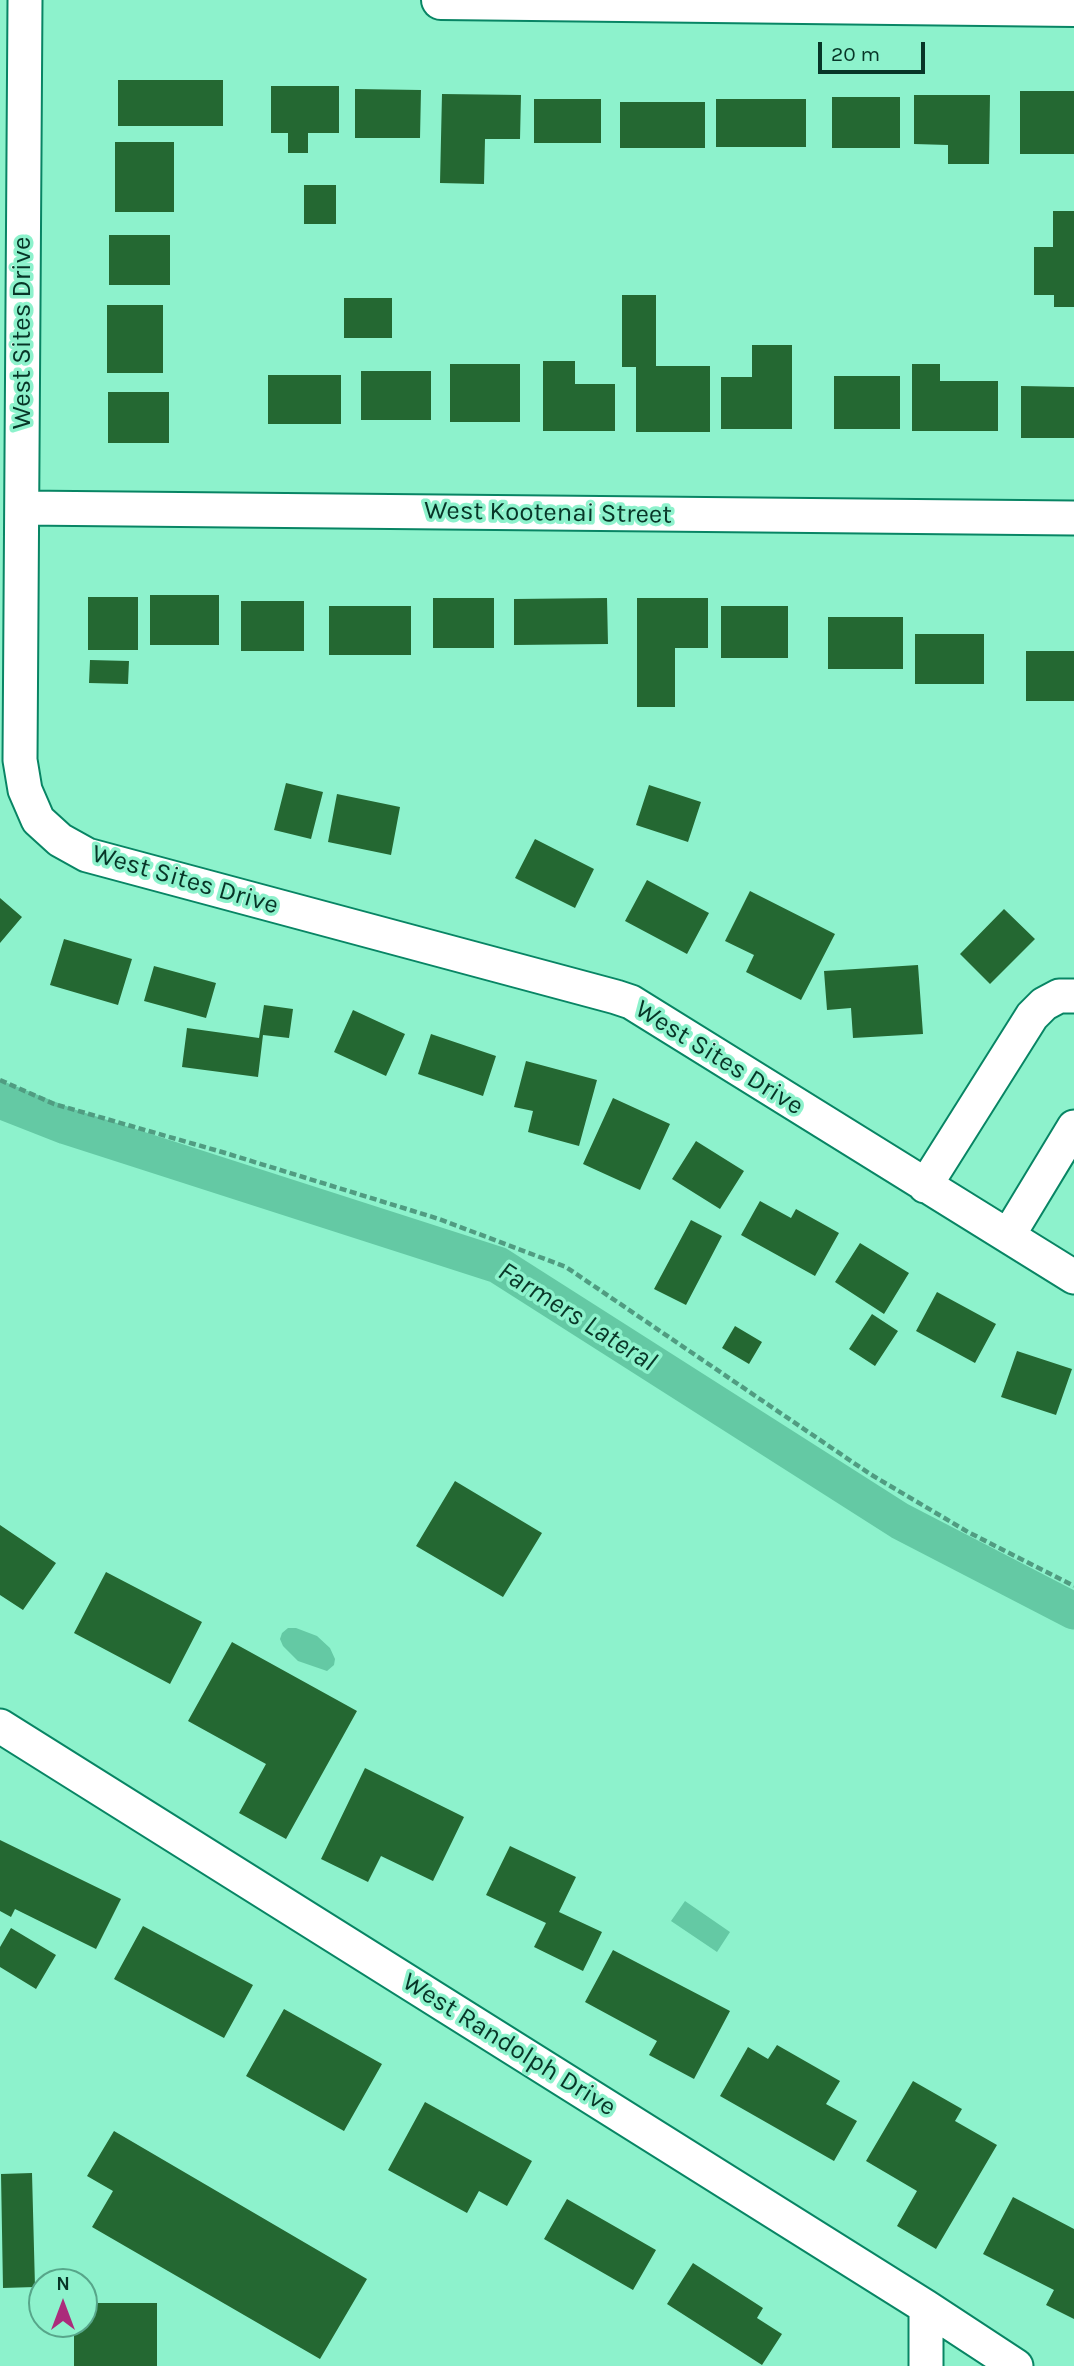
<!DOCTYPE html>
<html>
<head>
<meta charset="utf-8">
<style>
	body { margin:0 }
	#map { position:relative; width:1074px; height:2366px; overflow:hidden; background:#8df2cc; font-family:Karla,sans-serif }
	canvas { display:block }
	.north { position:absolute; left:28px; top:2268px; width:70px; height:70px; box-sizing:border-box; background:#8df2cc; border:2px solid #57a68a; border-radius:50%; rotate:0deg; font-size:19px; font-weight:700; line-height:28px; text-align:center; color:#073527 }
	.north::after { content:''; display:block; margin:auto; width:24px; height:32px; background:#ab2c7b; clip-path:polygon(50% 0,100% 100%,50% 72%,0 100%) }
	.scale { position:absolute; left:818px; top:42px; width:107px; height:32px; box-sizing:border-box; border:4px solid #073527; border-top:0; padding-left:9px; font-size:21px; line-height:24px; white-space:nowrap; color:#073527; -webkit-text-stroke:5px #8df2cc; paint-order:stroke }
</style>
</head>
<body>
<div id="map">
<canvas width="1074" height="2366"></canvas>
<div class="north">N</div>
<div class="scale">20 m</div>
</div>
<script>
const ctx = document.querySelector('canvas').getContext('2d');
ctx.lineJoin = 'round';
function fill(path, color) {
  ctx.fillStyle = color;
  ctx.fill(path, 'evenodd');
}
function shape(rows) {
  const path = new Path2D();
  for (const r of rows) {
    path.moveTo(r[0], r[1]);
    for (let i = 2; i < r.length; i += 2) path.lineTo(r[i], r[i + 1]);
  }
  return path;
}
function stroke(path, color, width, dash) {
  ctx.strokeStyle = color;
  ctx.lineWidth = width;
  ctx.lineCap = dash ? 'butt' : 'round';
  ctx.setLineDash(dash || []);
  ctx.stroke(path);
}
function drawText(font, color, halo, rows, align = 'center') {
  ctx.font = font + ' Karla,sans-serif';
  ctx.lineWidth = 7;
  ctx.setLineDash([]);
  ctx.textBaseline = 'middle';
  ctx.strokeStyle = halo;
  ctx.fillStyle = color;
  for (const [text, x, y, turn = 0] of rows) {
    ctx.save();
    ctx.translate(x, y);
    ctx.rotate((+turn || 0) * Math.PI / 180);
    ctx.textAlign = isNaN(turn) ? turn : align;
    if (halo) ctx.strokeText(text, 0, 0);
    ctx.fillText(text, 0, 0);
    ctx.restore();
  }
}
const water = shape([
	[288,1628,296,1628,317,1636,330,1648,335,1659,334,1665,327,1671,298,1661,283,1646,280,1639,282,1633],
	[685,1901,730,1932,717,1952,671,1921]
]);
const canal = shape([
	[0,1100,66,1126,498,1265,900,1521,1074,1611]
]);
const building = shape([
	[118,80,223,80,223,126,118,126],
	[271,86,339,86,339,133,308,133,308,153,288,153,288,133,271,133],
	[355,89,421,90,420,138,355,138],
	[1020,91,1074,91,1074,154,1020,154],
	[442,94,521,95,520,139,485,139,484,184,440,183],
	[914,95,990,95,989,164,948,164,948,145,914,144],
	[832,97,900,97,900,148,832,148],
	[534,99,601,99,601,143,534,143],
	[716,99,806,99,806,147,716,147],
	[620,102,705,102,705,148,620,148],
	[115,142,174,142,174,212,115,212],
	[304,185,336,185,336,224,304,224],
	[1053,211,1074,211,1074,307,1054,307,1054,295,1034,295,1034,247,1053,247],
	[109,235,170,235,170,285,109,285],
	[622,295,656,295,656,366,710,366,710,432,636,432,636,367,622,367],
	[344,298,392,298,392,338,344,338],
	[107,305,163,305,163,373,107,373],
	[752,345,792,345,792,429,721,429,721,377,752,377],
	[543,361,575,361,575,384,615,384,615,431,543,431],
	[450,364,520,364,520,422,450,422],
	[912,364,940,364,940,381,998,381,998,431,912,431],
	[361,371,431,371,431,420,361,420],
	[268,375,341,375,341,424,268,424],
	[834,376,900,376,900,429,834,429],
	[1021,386,1074,387,1074,438,1021,438],
	[108,392,169,392,169,443,108,443],
	[150,595,219,595,219,645,150,645],
	[88,597,138,597,138,650,88,650],
	[433,598,494,598,494,648,433,648],
	[607,598,608,644,514,645,514,599],
	[637,598,708,598,708,648,675,648,675,707,637,707],
	[241,601,304,601,304,651,241,651],
	[329,606,411,606,411,655,329,655],
	[721,606,788,606,788,658,721,658],
	[828,617,903,617,903,669,828,669],
	[915,634,984,634,984,684,915,684],
	[1026,651,1074,651,1074,701,1026,701],
	[90,660,129,661,128,684,89,683],
	[286,783,323,792,311,839,274,830],
	[649,785,701,802,688,842,636,825],
	[337,794,400,807,391,855,328,842],
	[535,839,594,869,575,908,515,878],
	[647,880,709,913,687,954,625,921],
	[750,891,835,934,801,1000,746,972,754,955,725,941],
	[0,898,22,917,0,943],
	[1004,909,1035,939,990,984,960,954],
	[64,939,132,959,118,1005,50,985],
	[918,965,923,1034,853,1038,851,1008,827,1010,824,971],
	[154,966,216,983,206,1018,144,1001],
	[264,1005,293,1009,289,1038,263,1035,258,1077,182,1067,187,1028,259,1038],
	[353,1010,405,1034,386,1076,334,1052],
	[431,1034,496,1056,483,1096,418,1074],
	[526,1061,597,1080,579,1146,528,1132,533,1111,514,1107],
	[613,1098,670,1124,640,1190,583,1164],
	[696,1141,744,1171,720,1209,672,1179],
	[760,1201,791,1218,796,1209,839,1233,815,1276,741,1235],
	[691,1220,722,1236,686,1305,654,1289],
	[860,1243,909,1273,884,1314,835,1282],
	[937,1292,996,1324,975,1363,916,1331],
	[872,1314,898,1331,875,1366,849,1349],
	[735,1326,762,1342,749,1364,722,1348],
	[1017,1351,1072,1369,1056,1415,1001,1397],
	[455,1481,542,1533,503,1597,416,1546],
	[0,1525,56,1563,23,1610,0,1595],
	[106,1572,202,1622,170,1684,74,1633],
	[232,1642,357,1711,286,1839,239,1813,266,1764,188,1721],
	[365,1768,464,1817,433,1881,381,1856,368,1882,321,1859],
	[0,1840,121,1899,96,1949,15,1909,11,1917,0,1911],
	[510,1846,576,1877,559,1912,602,1932,583,1971,534,1947,546,1923,486,1895],
	[143,1926,253,1985,224,2038,114,1979],
	[11,1928,56,1955,36,1989,0,1967,0,1947],
	[613,1950,730,2011,694,2079,649,2055,657,2041,585,2002],
	[284,2009,382,2064,344,2131,246,2076],
	[777,2045,840,2081,826,2104,857,2121,834,2161,720,2096,748,2047,768,2059],
	[913,2081,962,2109,955,2121,997,2145,936,2249,897,2226,917,2191,866,2161],
	[425,2102,532,2161,507,2206,479,2191,467,2213,388,2170],
	[114,2131,367,2279,320,2359,92,2227,113,2191,87,2176],
	[32,2173,35,2287,3,2288,1,2174],
	[1013,2197,1074,2229,1074,2319,1046,2305,1054,2290,983,2254],
	[567,2199,656,2250,633,2290,544,2239],
	[693,2263,763,2308,757,2318,782,2334,762,2365,667,2304],
	[84,2303,157,2303,157,2366,74,2366,74,2324,84,2324]
]);
const path = shape([
	[0,1080,54,1104,222,1152,439,1219,566,1267,870,1474,968,1532,1074,1586]
]);
const minor = shape([
	[25,0,20,760,25,790,38,820,60,840,87,855,616,997,631,1002,1074,1277],
	[22,508,1074,518],
	[925,1186,1032,1016,1044,1004,1059,996,1074,996],
	[1008,1236,1074,1127],
	[0,1726,926,2307,1016,2366],
	[926,2307,926,2366]
]);
const tertiary = shape([
	[441,0,1074,7]
]);
const streetNames = [
	["West Sites Drive",23,333,-90],
	["West Kootenai Street",548,513,1],
	["West Sites Drive",185,880,16],
	["West Sites Drive",719,1058,32],
	["West Randolph Drive",509,2045,32]
];
const waterNames = [
	["Farmers Lateral",577,1317,32]
];
fill(water, '#64c9a4');
stroke(canal, '#64c9a4', 37);
fill(building, '#246832');
stroke(minor, '#088564', 37);
stroke(tertiary, '#088564', 42);
stroke(path, '#509c81', 4.5, [7, 3.5]);
stroke(minor, '#fff', 33);
stroke(tertiary, '#fff', 38);
drawText('26px', '#073527', '#8df2cc', streetNames);
drawText('italic 28px', '#093829', '#8df2cc', waterNames);
</script>
</body>
</html>
